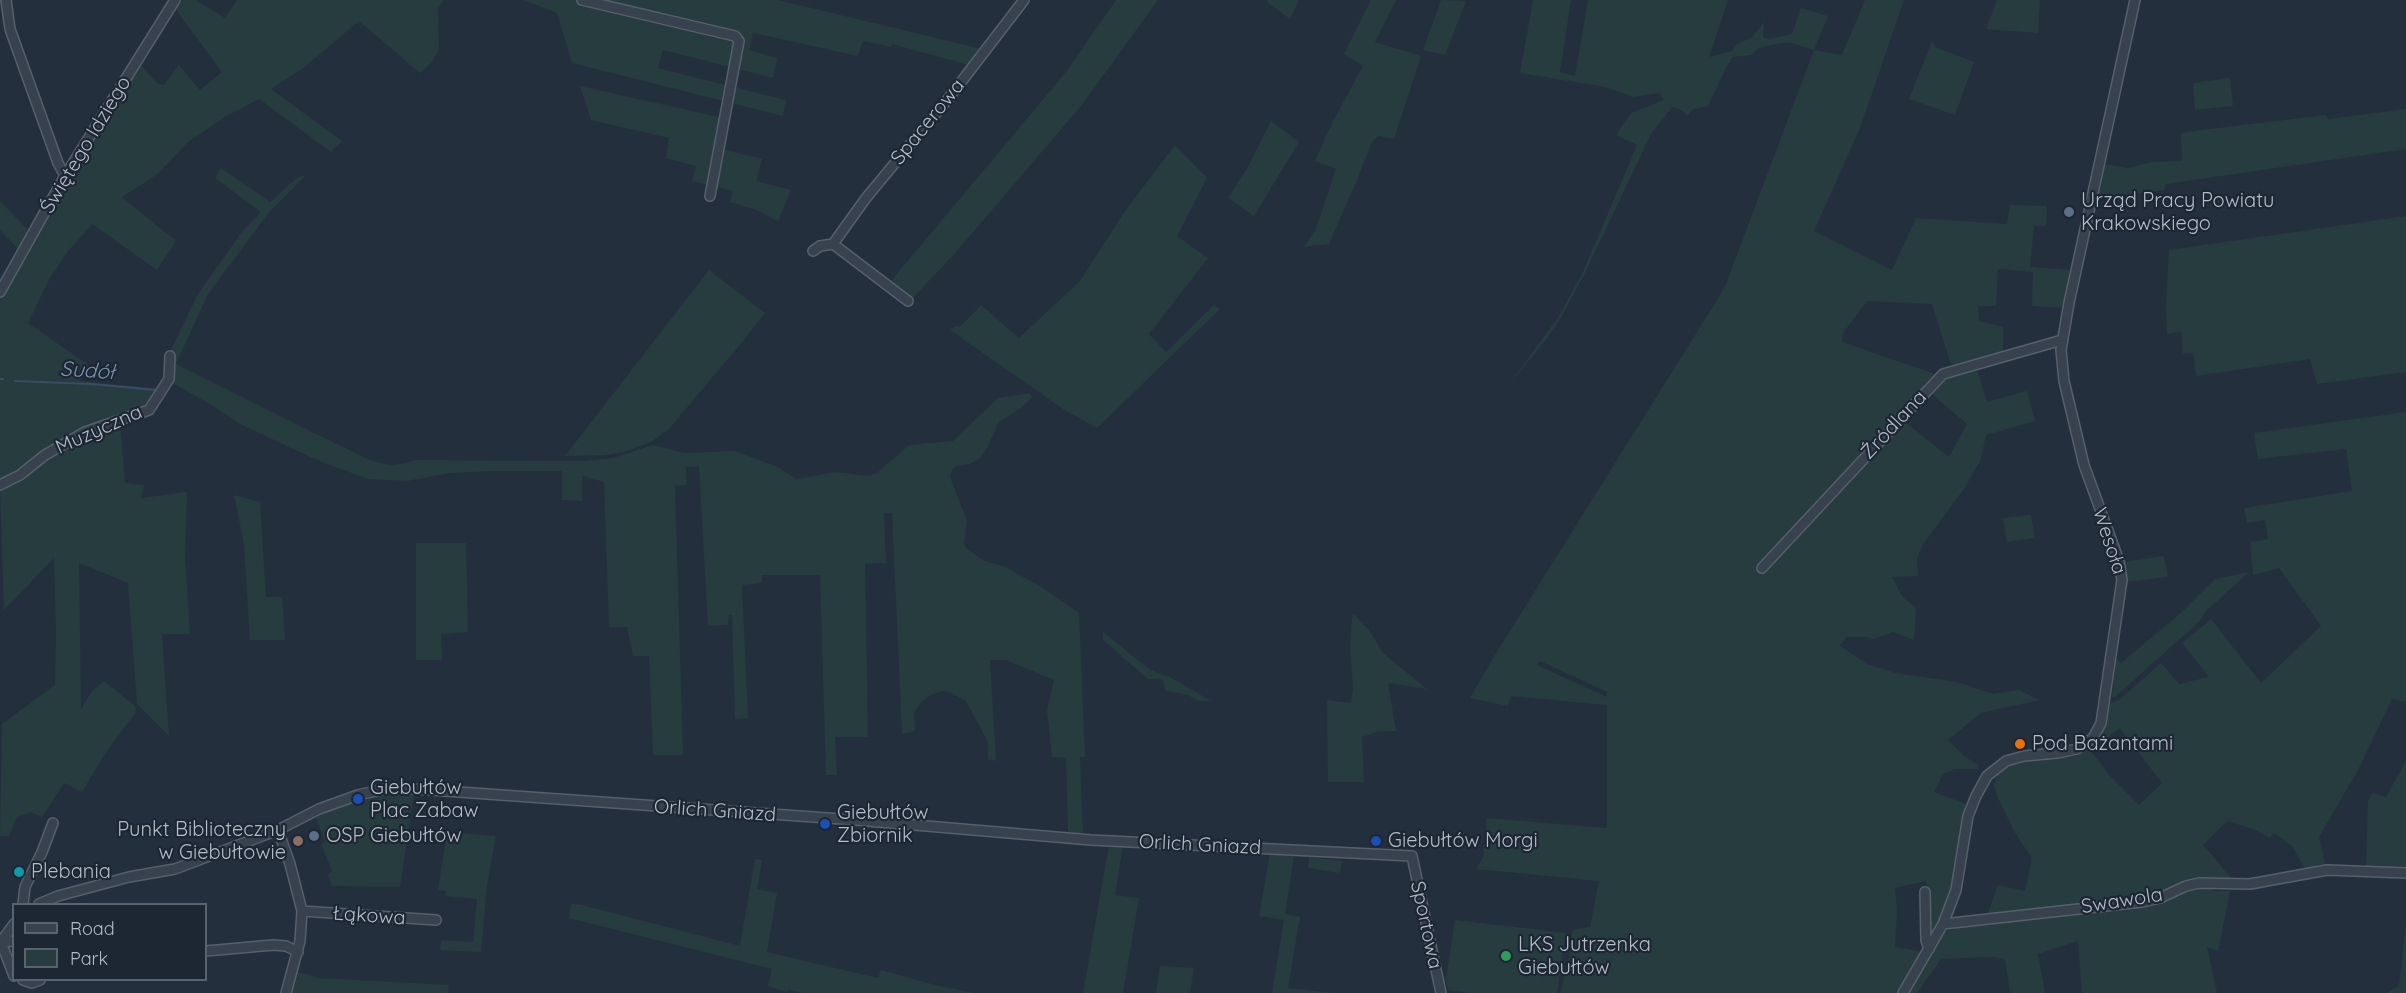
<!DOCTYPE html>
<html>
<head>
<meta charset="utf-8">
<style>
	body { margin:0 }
	#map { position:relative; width:2406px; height:993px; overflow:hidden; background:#242f3e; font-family:Quicksand,sans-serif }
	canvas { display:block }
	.legend { position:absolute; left:12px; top:903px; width:195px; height:78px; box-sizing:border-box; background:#1d2633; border:2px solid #59626f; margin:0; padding:8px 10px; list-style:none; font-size:18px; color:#b4bcc9 }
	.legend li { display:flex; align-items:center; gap:12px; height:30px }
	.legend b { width:30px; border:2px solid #59626f }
</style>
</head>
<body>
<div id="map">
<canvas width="2406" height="993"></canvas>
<ul class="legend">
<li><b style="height:8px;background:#38414e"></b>Road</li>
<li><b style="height:16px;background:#263c3f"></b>Park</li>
</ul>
</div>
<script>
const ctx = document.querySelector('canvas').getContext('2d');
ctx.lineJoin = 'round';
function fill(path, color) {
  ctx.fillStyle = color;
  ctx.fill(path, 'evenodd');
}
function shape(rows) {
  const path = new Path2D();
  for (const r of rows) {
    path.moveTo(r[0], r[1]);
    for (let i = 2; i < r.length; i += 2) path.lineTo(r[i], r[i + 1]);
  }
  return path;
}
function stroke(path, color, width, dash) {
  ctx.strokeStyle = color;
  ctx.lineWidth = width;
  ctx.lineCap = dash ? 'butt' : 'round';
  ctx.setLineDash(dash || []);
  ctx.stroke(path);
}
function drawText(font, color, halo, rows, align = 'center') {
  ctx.font = font + ' Quicksand,sans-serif';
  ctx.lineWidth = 4.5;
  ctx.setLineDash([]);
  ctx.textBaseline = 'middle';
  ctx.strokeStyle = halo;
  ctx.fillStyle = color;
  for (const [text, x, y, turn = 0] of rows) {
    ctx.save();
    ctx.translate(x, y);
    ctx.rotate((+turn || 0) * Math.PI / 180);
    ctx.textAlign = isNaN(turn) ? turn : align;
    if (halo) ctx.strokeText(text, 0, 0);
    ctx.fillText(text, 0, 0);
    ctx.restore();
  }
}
const green = shape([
	[183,0,196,0,225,18,237,0,444,0,438,8,439,49,432,62,420,73,359,21,302,69,271,89,342,141,331,152,259,99,225,117,187,143,158,174,122,197,176,241,157,270,92,224,69,250,50,278,28,323,90,366,80,381,160,389,145,410,103,424,2,482,0,479,0,300,67,179,140,64,158,84,164,85,179,65,200,90,222,72,176,10],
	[523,0,778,0,982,49,969,65,892,44,891,47,863,41,858,56,753,33,749,50,777,58,773,78,663,50,658,68,786,100,783,116,572,63,557,13],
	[1116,0,1158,0,1081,106,956,252,910,301,890,282,1066,72],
	[1268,0,1299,0,1290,19,1267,2],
	[1371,0,1396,0,1375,42,1421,56,1394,139,1378,136,1372,142,1357,180,1329,244,1304,247,1316,229,1336,169,1315,161,1332,123,1363,66,1344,54],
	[1441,0,1466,1,1445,55,1423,50],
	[1533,0,1571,0,1560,72,1575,76,1588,0,1728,0,1709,57,1732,51,1736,45,1752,37,1764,22,1763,37,1768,39,1792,34,1801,8,1828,16,1814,50,1842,55,1865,0,1904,0,1860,128,1814,231,1892,270,1916,218,2007,224,2010,205,2047,206,2046,226,2034,226,2030,267,2072,270,2064,308,2032,306,2033,272,1998,269,1996,306,1978,306,1979,321,2003,327,2003,354,1975,362,1987,402,2027,391,2035,421,1986,435,1981,459,1966,486,1922,546,1917,559,1918,576,1892,577,1902,596,1916,608,1914,640,1893,632,1874,639,1865,637,1846,637,1840,646,1867,664,1895,673,1957,682,1993,694,2019,690,2039,700,1981,713,1948,740,1965,757,1979,765,1978,769,1955,769,1943,774,1934,792,1966,804,1953,884,1940,919,1943,933,1962,927,1984,924,1998,885,2025,891,2032,858,2015,833,1998,798,1994,786,1997,774,2008,766,2030,760,2052,760,2079,755,2088,747,2109,775,2139,805,2162,783,2120,728,2104,740,2099,733,2106,722,2110,703,2119,700,2161,663,2179,684,2209,677,2182,643,2211,619,2261,683,2321,626,2279,568,2253,575,2250,542,2268,539,2265,520,2247,523,2244,508,2352,491,2346,449,2258,459,2254,433,2406,412,2406,702,2392,699,2357,772,2319,837,2325,863,2305,869,2292,846,2274,833,2270,838,2253,829,2227,821,2203,845,2235,882,2216,883,2212,891,2230,891,2218,951,2207,947,2217,993,2082,993,2078,941,2038,954,2045,993,2010,993,2005,959,1992,957,1941,959,1917,993,1560,993,1569,958,1572,932,1575,929,1590,927,1599,881,1476,869,1483,857,1487,818,1607,828,1607,705,1511,696,1508,706,1470,698,1495,655,1717,300,1726,284,1814,50,1788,42,1762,47,1756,50,1752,55,1733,57,1726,68,1708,106,1693,109,1687,116,1683,111,1672,107,1651,134,1584,275,1561,317,1548,337,1508,386,1559,316,1582,274,1601,230,1637,145,1616,135,1631,113,1664,100,1659,93,1633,97,1605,87,1520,73],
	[1867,301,1932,304,1950,362,1955,366,1938,375,1842,342,1843,333],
	[1926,389,1967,424,1949,457,1900,418],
	[1540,661,1607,692,1607,697,1537,665],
	[1926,881,1930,935,1938,941,1931,953,1895,947,1897,910,1895,888],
	[1997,0,2040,0,2038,33,1986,29],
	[1932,41,1935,47,1974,62,1955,115,1909,99],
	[2230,78,2233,106,2195,110,2193,83],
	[580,86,728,119,721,149,762,159,756,181,791,190,778,221,756,210,730,202,733,191,692,181,696,166,666,158,669,138,591,120],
	[2406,109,2406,149,2166,184,2164,190,2097,198,2105,164,2128,168,2152,162,2182,161,2181,134,2185,132,2326,115,2328,119],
	[1271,121,1299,142,1254,216,1228,198,1249,165],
	[1175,145,1207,178,1177,236,1208,258,1149,334,1166,352,1214,305,1220,309,1097,428,1063,409,950,330,955,326,960,327,981,305,1019,338,1080,281,1125,211],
	[221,168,270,202,298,177,306,175,270,211,208,294,176,364,314,433,370,460,392,466,417,460,584,461,613,458,653,445,684,453,735,451,778,467,796,479,836,472,869,476,878,472,909,445,953,441,998,398,1029,393,1032,397,1020,409,999,422,987,448,980,458,970,464,957,466,952,470,950,477,967,521,964,544,966,548,984,561,1003,566,1040,586,1079,613,1085,757,1080,757,1083,835,1068,833,1066,758,1052,757,1047,710,1054,680,1006,660,990,660,996,761,988,759,988,742,966,701,952,693,942,691,932,694,921,702,914,712,915,731,902,734,892,513,884,513,886,563,865,564,868,737,835,737,837,775,826,775,820,575,762,575,762,583,742,585,748,718,735,719,732,615,729,615,728,625,708,626,699,466,686,467,687,485,675,486,683,755,653,755,649,656,633,656,627,627,609,627,604,482,582,476,582,501,562,500,562,471,490,471,450,473,407,481,368,479,319,461,242,425,210,404,170,382,175,364,168,356,198,294,241,233,261,212,215,178],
	[0,201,28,230,18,249,0,230],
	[2406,216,2406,372,2317,384,2310,359,2196,376,2193,353,2183,354,2181,332,2167,334,2166,305,2169,250],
	[709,270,765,313,743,341,669,429,651,442,624,452,605,455,565,456],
	[120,423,125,483,144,485,141,498,187,492,185,557,190,634,162,634,169,736,137,704,128,583,79,563,81,709,92,691,104,681,135,706,136,712,106,752,82,792,64,783,42,817,31,812,17,817,9,836,0,836,2,724,55,685,56,633,54,558,4,610,0,487,91,432],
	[234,495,260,502,266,597,282,597,285,640,250,640,244,545],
	[2031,515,2035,538,2007,542,2003,518],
	[416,543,466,543,468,632,441,634,442,660,416,660],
	[2164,556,2168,577,2127,582,2124,562],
	[2249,572,2205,612,2200,621,2115,697,2112,697,2116,658,2121,663,2182,612,2215,579],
	[1354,614,1369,630,1383,653,1427,689,1388,683,1396,731,1377,732,1362,737,1364,782,1328,782,1327,700,1351,703,1353,688,1350,647,1352,618],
	[1103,632,1150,670,1170,677,1211,701,1198,701,1188,695,1165,691,1163,679,1148,679,1103,640],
	[2406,761,2406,869,2366,867,2368,800,2373,793,2386,797],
	[383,792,414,793,400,887,332,886,328,874,332,871,321,844,325,842,315,815,357,798,358,801],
	[447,832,496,836,487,885,481,952,440,950,441,940,473,942,477,899,445,896,446,891,438,890],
	[1109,845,1123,845,1115,895,1139,898,1123,993,1083,993],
	[1270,853,1294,856,1285,914,1300,917,1288,988,1332,993,1272,993,1284,920,1259,916],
	[1309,857,1342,861,1340,873,1308,868],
	[755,859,762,860,757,889,777,893,767,952,878,978,881,970,935,985,974,993,802,993,788,989,787,992,768,986,772,969,569,918,571,904,582,905,740,946],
	[1455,920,1566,933,1557,993,1471,993,1448,990,1446,979],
	[2406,924,2406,993,2386,993,2399,986],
	[1160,966,1194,968,1190,993,1156,993],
	[296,971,318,978,449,985,448,993,288,993]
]);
const stream = shape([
	[0,379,3,379],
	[15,381,91,384,157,390]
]);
const minor = shape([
	[6,0,10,29,58,163,65,176],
	[582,0,735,36,739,41,710,196],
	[833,244,908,301],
	[813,251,820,246,833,244,866,198,948,99,1024,0],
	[0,292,65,176,175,0],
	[0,485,20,475,45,455,85,432,149,410,169,379,170,356],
	[1762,568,1943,374,2062,340],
	[278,830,290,864,302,911,300,941,286,993],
	[1925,892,1926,940,1929,949],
	[23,904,25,887,42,852,53,823],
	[39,904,58,896,129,877,175,869,278,830,319,809,358,795,389,788,416,789,856,820,1091,840,1412,856,1441,993],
	[302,911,436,920],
	[1943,924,2142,902,2160,898,2186,886,2199,883,2250,884,2327,870,2406,873],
	[14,941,1,942,14,976],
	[0,943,14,924],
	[206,951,273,945,286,946,298,952],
	[23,980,32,983,40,980],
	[1903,993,1943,924,1956,890,1968,816,1976,796,1987,776,2006,761,2024,756,2058,753,2077,749,2093,738,2101,723,2122,580,2119,561,2084,465,2064,381,2061,350,2069,303,2135,0]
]);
const markers = [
	[2069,212,6,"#5c6f8a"],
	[2020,744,6,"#e8710a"],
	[358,799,6,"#1a4fb4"],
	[825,824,6,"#1a4fb4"],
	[314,836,6,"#5c6f8a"],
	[298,841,6,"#8d6e63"],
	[1376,841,6,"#1a4fb4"],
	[19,872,6,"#0f9aa8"],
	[1506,956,6,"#2e9e5b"]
];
const streetNames = [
	["Spacerowa",928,122,-51],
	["Świętego Idziego",86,145,-59],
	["Źródlana",1894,425,-47],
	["Muzyczna",99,430,-24],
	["Wesoła",2109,541,72],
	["Orlich Gniazd",715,811,4],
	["Orlich Gniazd",1200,845,3],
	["Swawola",2122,901,-9],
	["Łąkowa",369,916,4],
	["Sportowa",1426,925,78]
];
const poiNames = [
	["Urząd Pracy Powiatu",2081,201],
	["Krakowskiego",2081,224],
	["Pod Bażantami",2032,744],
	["Giebułtów",370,788],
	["Plac Zabaw",370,811],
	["Giebułtów",837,813],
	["Zbiornik",837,836],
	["Punkt Biblioteczny",286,830,"right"],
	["w Giebułtowie",286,853,"right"],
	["OSP Giebułtów",326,836],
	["Giebułtów Morgi",1388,841],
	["Plebania",31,872],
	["LKS Jutrzenka",1518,945],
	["Giebułtów",1518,968]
];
const waterNames = [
	["Sudół",87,371,4]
];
fill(green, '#263c3f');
stroke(stream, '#394c67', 2);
stroke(minor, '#565f6c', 12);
stroke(minor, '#38414e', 9);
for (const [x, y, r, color] of markers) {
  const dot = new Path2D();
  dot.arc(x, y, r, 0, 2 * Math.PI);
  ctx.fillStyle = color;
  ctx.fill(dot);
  stroke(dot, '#1d2633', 2);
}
drawText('20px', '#b4bcc9', '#1d2633', streetNames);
drawText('20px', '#b4bcc9', '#1d2633', poiNames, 'left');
drawText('italic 21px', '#7c92b1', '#1d2633', waterNames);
</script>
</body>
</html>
